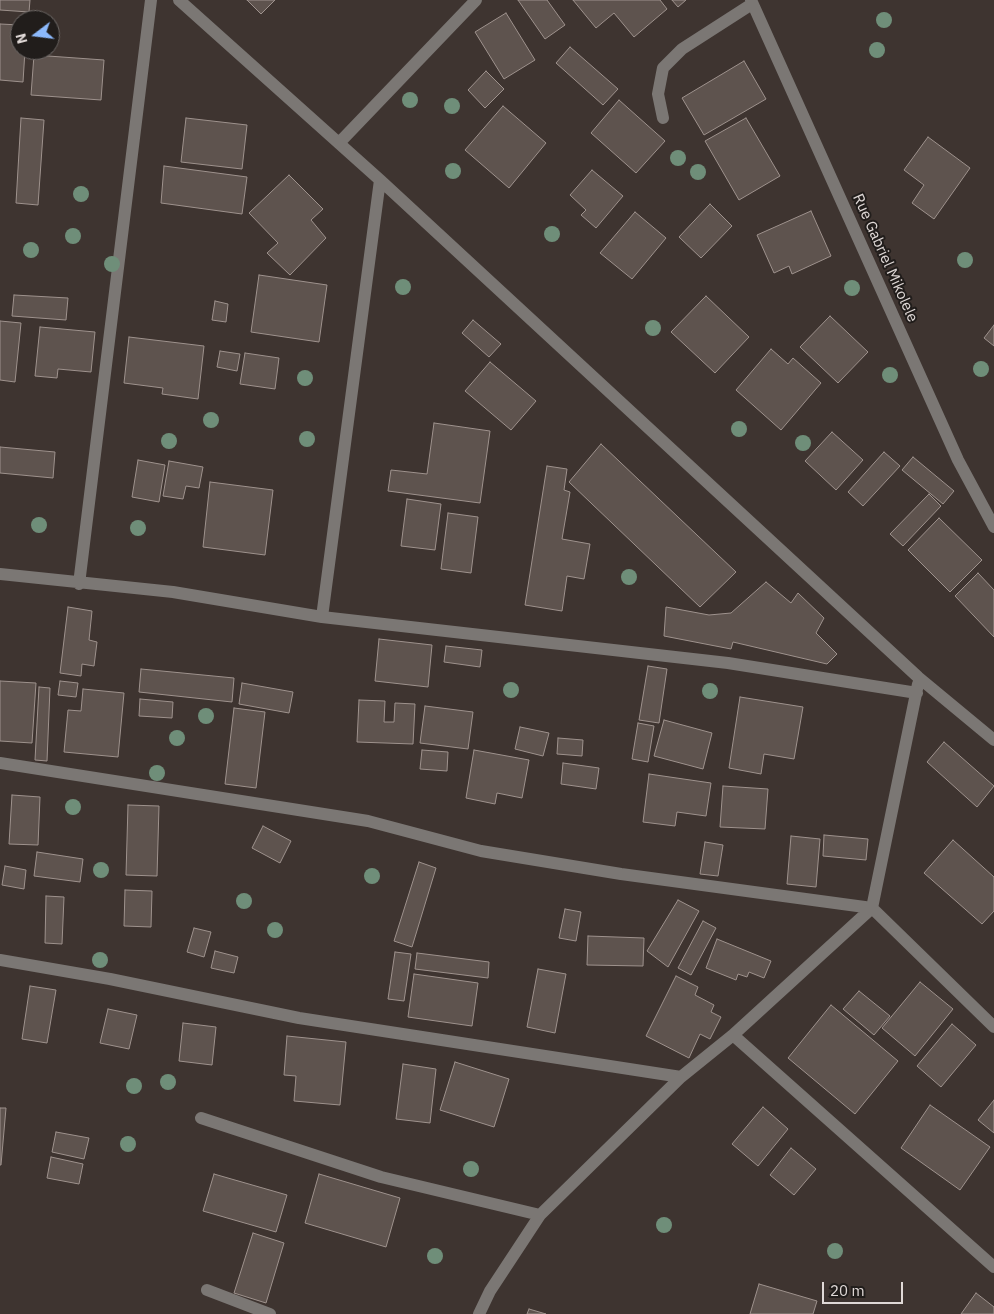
<!DOCTYPE html>
<html>
<head>
<meta charset="utf-8">
<style>
	body { margin:0 }
	#map { position:relative; width:994px; height:1314px; overflow:hidden; background:#3e3430; font-family:"IBM Plex Sans",sans-serif }
	canvas { display:block }
	.north { position:absolute; left:10px; top:10px; width:50px; height:50px; box-sizing:border-box; background:#211d1b; border:1px solid #6d6866; border-radius:50%; rotate:255deg; font-size:14px; font-weight:700; line-height:20px; text-align:center; color:#e0d9d7 }
	.north::after { content:''; display:block; margin:auto; width:18px; height:22px; background:#8cb9fc; clip-path:polygon(50% 0,100% 100%,50% 72%,0 100%) }
	.scale { position:absolute; left:822px; top:1282px; width:81px; height:22px; box-sizing:border-box; border:2px solid #e0d9d7; border-top:0; padding-left:6px; font-size:15px; line-height:18px; white-space:nowrap; color:#e0d9d7; -webkit-text-stroke:4px #211d1b; paint-order:stroke }
</style>
</head>
<body>
<div id="map">
<canvas width="994" height="1314"></canvas>
<div class="north">N</div>
<div class="scale">20 m</div>
</div>
<script>
const ctx = document.querySelector('canvas').getContext('2d');
ctx.lineJoin = 'round';
function fill(path, color) {
  ctx.fillStyle = color;
  ctx.fill(path, 'evenodd');
}
function shape(rows) {
  const path = new Path2D();
  for (const r of rows) {
    path.moveTo(r[0], r[1]);
    for (let i = 2; i < r.length; i += 2) path.lineTo(r[i], r[i + 1]);
  }
  return path;
}
function stroke(path, color, width, dash) {
  ctx.strokeStyle = color;
  ctx.lineWidth = width;
  ctx.lineCap = dash ? 'butt' : 'round';
  ctx.setLineDash(dash || []);
  ctx.stroke(path);
}
function drawText(font, color, halo, rows, align = 'center') {
  ctx.font = font + ' "IBM Plex Sans",sans-serif';
  ctx.lineWidth = 4;
  ctx.setLineDash([]);
  ctx.textBaseline = 'middle';
  ctx.strokeStyle = halo;
  ctx.fillStyle = color;
  for (const [text, x, y, turn = 0] of rows) {
    ctx.save();
    ctx.translate(x, y);
    ctx.rotate((+turn || 0) * Math.PI / 180);
    ctx.textAlign = isNaN(turn) ? turn : align;
    if (halo) ctx.strokeText(text, 0, 0);
    ctx.fillText(text, 0, 0);
    ctx.restore();
  }
}
const building = shape([
	[0,0,30,0,29,12,0,10,0,0],
	[247,0,275,0,261,14,247,0],
	[518,0,547,0,565,25,545,39,518,0],
	[573,0,660,0,667,9,634,37,614,13,596,28,573,0],
	[672,0,686,0,678,7,672,0],
	[506,13,535,60,504,79,475,32,506,13],
	[0,24,20,25,20,50,25,50,23,82,0,80,0,24],
	[570,47,618,89,603,105,556,63,570,47],
	[34,55,104,60,101,100,31,95,34,55],
	[744,61,766,99,704,135,682,98,744,61],
	[486,71,504,89,485,108,468,90,486,71],
	[619,100,665,141,636,173,591,133,619,100],
	[503,106,546,143,509,188,465,150,503,106],
	[21,118,44,120,38,205,16,203,21,118],
	[186,118,247,125,242,169,181,162,186,118],
	[746,118,780,176,739,200,705,141,746,118],
	[928,137,970,168,934,219,912,203,924,185,904,170,928,137],
	[164,166,247,177,242,214,161,203,164,166],
	[592,170,623,196,596,228,581,215,586,210,570,195,592,170],
	[289,175,323,209,311,220,326,238,290,275,267,253,278,243,249,213,289,175],
	[710,204,732,226,701,258,679,237,710,204],
	[811,211,831,256,792,274,789,266,774,273,757,235,811,211],
	[635,212,666,238,632,279,600,253,635,212],
	[259,275,327,285,319,342,251,332,259,275],
	[14,295,68,298,66,320,12,316,14,295],
	[706,296,749,337,715,373,671,332,706,296],
	[215,301,228,304,226,322,212,320,215,301],
	[830,316,868,352,838,383,800,347,830,316],
	[473,320,501,344,489,357,462,333,473,320],
	[0,321,21,323,15,382,0,380,0,321],
	[994,325,994,346,984,338,994,325],
	[40,327,95,332,91,372,58,369,57,378,35,376,40,327],
	[129,337,204,346,198,399,162,394,163,388,124,383,129,337],
	[771,349,788,364,793,358,821,383,781,430,736,390,771,349],
	[220,351,240,354,237,371,217,367,220,351],
	[245,353,279,358,275,389,240,384,245,353],
	[490,362,536,401,511,430,465,391,490,362],
	[434,423,490,431,480,503,388,491,391,470,427,474,434,423],
	[832,432,863,460,836,490,805,461,832,432],
	[601,444,736,572,700,607,569,482,601,444],
	[0,447,55,452,53,478,0,473,0,447],
	[884,452,900,466,863,506,848,492,884,452],
	[913,457,954,491,943,504,902,470,913,457],
	[138,460,165,465,159,502,132,497,138,460],
	[169,461,203,467,199,488,186,486,183,499,163,496,169,461],
	[547,466,567,469,564,490,570,492,562,539,590,544,584,579,567,576,562,611,525,605,547,466],
	[210,482,273,490,265,555,203,547,210,482],
	[929,494,941,506,903,546,890,534,929,494],
	[407,499,441,504,435,550,401,546,407,499],
	[448,513,478,517,471,573,441,569,448,513],
	[939,518,982,560,950,592,908,550,939,518],
	[978,573,994,590,994,637,955,596,978,573],
	[766,582,791,603,798,593,824,618,816,633,837,654,827,664,733,642,731,649,664,636,666,607,709,615,731,613,766,582],
	[68,607,92,611,89,640,97,642,94,666,82,664,81,676,60,673,68,607],
	[379,639,432,645,428,687,375,681,379,639],
	[446,646,482,650,480,667,444,662,446,646],
	[648,666,667,669,659,723,639,720,648,666],
	[141,669,234,678,232,702,139,692,141,669],
	[0,681,36,683,32,743,0,741,0,681],
	[60,681,78,683,76,697,58,695,60,681],
	[242,683,293,692,289,713,239,704,242,683],
	[39,687,50,688,47,761,35,760,39,687],
	[83,689,124,693,118,757,64,752,68,710,81,711,83,689],
	[740,697,803,707,794,759,764,754,761,774,729,768,740,697],
	[140,699,173,702,172,718,139,716,140,699],
	[359,700,385,701,384,722,394,722,395,703,415,704,413,744,357,742,359,700],
	[425,706,473,712,468,749,420,743,425,706],
	[234,708,265,712,256,788,225,784,234,708],
	[664,720,712,733,703,769,654,756,664,720],
	[638,723,654,726,648,762,632,759,638,723],
	[520,727,549,733,543,756,515,749,520,727],
	[558,738,583,740,582,756,557,754,558,738],
	[944,742,994,786,977,807,927,762,944,742],
	[422,750,448,752,447,771,420,769,422,750],
	[474,750,529,760,522,798,497,793,495,804,466,798,474,750],
	[563,763,599,768,596,789,561,784,563,763],
	[649,774,711,783,706,816,677,812,675,826,643,822,649,774],
	[723,786,768,789,765,829,720,827,723,786],
	[12,795,40,797,38,845,9,844,12,795],
	[128,805,159,806,157,876,126,875,128,805],
	[263,826,291,841,280,863,252,848,263,826],
	[824,835,868,839,866,860,823,856,824,835],
	[791,836,820,839,816,887,787,884,791,836],
	[953,840,994,877,994,911,982,924,924,873,953,840],
	[705,842,723,845,718,876,700,874,705,842],
	[37,852,83,859,80,882,34,876,37,852],
	[419,862,436,868,412,947,394,941,419,862],
	[5,866,26,870,24,889,2,885,5,866],
	[125,890,152,891,151,927,124,926,125,890],
	[46,896,64,897,62,944,45,943,46,896],
	[678,900,699,911,668,967,647,951,678,900],
	[565,909,581,912,576,941,559,938,565,909],
	[703,921,716,928,691,975,678,968,703,921],
	[194,928,211,932,204,957,187,952,194,928],
	[588,936,644,938,643,966,587,965,588,936],
	[717,939,771,961,764,978,749,972,747,977,738,974,736,980,706,968,717,939],
	[215,951,238,957,234,973,211,968,215,951],
	[395,952,411,954,404,1001,388,999,395,952],
	[417,953,489,962,488,978,415,969,417,953],
	[538,969,566,974,555,1033,527,1027,538,969],
	[414,974,478,983,472,1026,408,1017,414,974],
	[676,976,698,987,695,995,714,1005,711,1012,721,1017,710,1039,700,1034,689,1058,646,1036,676,976],
	[920,982,953,1009,915,1056,882,1028,920,982],
	[30,986,56,990,47,1043,22,1039,30,986],
	[859,991,890,1016,874,1035,843,1009,859,991],
	[831,1005,898,1061,855,1114,788,1058,831,1005],
	[108,1009,137,1015,129,1049,100,1043,108,1009],
	[183,1023,216,1027,212,1065,179,1061,183,1023],
	[952,1024,976,1045,941,1087,917,1066,952,1024],
	[287,1036,346,1042,340,1105,294,1101,296,1076,284,1075,287,1036],
	[455,1062,509,1079,494,1127,440,1110,455,1062],
	[403,1064,436,1069,430,1123,396,1119,403,1064],
	[994,1100,994,1133,978,1120,994,1100],
	[930,1105,990,1147,960,1190,901,1148,930,1105],
	[763,1107,788,1129,758,1166,732,1144,763,1107],
	[0,1108,6,1108,1,1165,0,1165,0,1108],
	[56,1132,89,1138,84,1159,52,1152,56,1132],
	[791,1148,816,1169,794,1195,770,1175,791,1148],
	[51,1157,83,1164,79,1184,47,1178,51,1157],
	[214,1174,287,1195,276,1232,203,1211,214,1174],
	[319,1174,400,1198,386,1247,305,1223,319,1174],
	[253,1233,284,1243,266,1303,234,1293,253,1233],
	[759,1284,817,1301,813,1314,750,1314,759,1284],
	[976,1293,994,1307,994,1314,961,1314,976,1293],
	[529,1309,546,1314,527,1314,529,1309]
]);
const minor = shape([
	[179,0,380,180,918,677,994,740],
	[751,0,958,460,994,527],
	[663,118,658,94,663,68,682,49,752,4],
	[339,143,476,0],
	[0,574,173,592,322,617,728,663,917,693],
	[79,584,151,0],
	[322,617,380,180],
	[0,763,368,821,481,851,621,874,872,908,994,1027],
	[0,960,110,979,299,1018,681,1077],
	[733,1035,994,1267],
	[201,1118,381,1177,540,1215],
	[207,1290,270,1314],
	[479,1314,490,1291,540,1215,681,1077,733,1035,872,908,918,684]
]);
const trees = [
	[884,20],
	[877,50],
	[410,100],
	[452,106],
	[678,158],
	[453,171],
	[698,172],
	[81,194],
	[552,234],
	[73,236],
	[31,250],
	[965,260],
	[112,264],
	[403,287],
	[852,288],
	[653,328],
	[981,369],
	[890,375],
	[305,378],
	[211,420],
	[739,429],
	[307,439],
	[169,441],
	[803,443],
	[39,525],
	[138,528],
	[629,577],
	[511,690],
	[710,691],
	[206,716],
	[177,738],
	[157,773],
	[73,807],
	[101,870],
	[372,876],
	[244,901],
	[275,930],
	[100,960],
	[168,1082],
	[134,1086],
	[128,1144],
	[471,1169],
	[664,1225],
	[835,1251],
	[435,1256]
];
const streetNames = [
	["Rue Gabriel Mikolele",885,258,66]
];
fill(building, '#5e534e');
stroke(building, '#9e928d', 1);
stroke(minor, '#7b7774', 12);
ctx.fillStyle = '#6f8e79';
for (const [x, y] of trees) {
  ctx.beginPath();
  ctx.arc(x, y, 8, 0, 2 * Math.PI);
  ctx.fill();
}
drawText('15px', '#e0d9d7', '#211d1b', streetNames);
</script>
</body>
</html>
